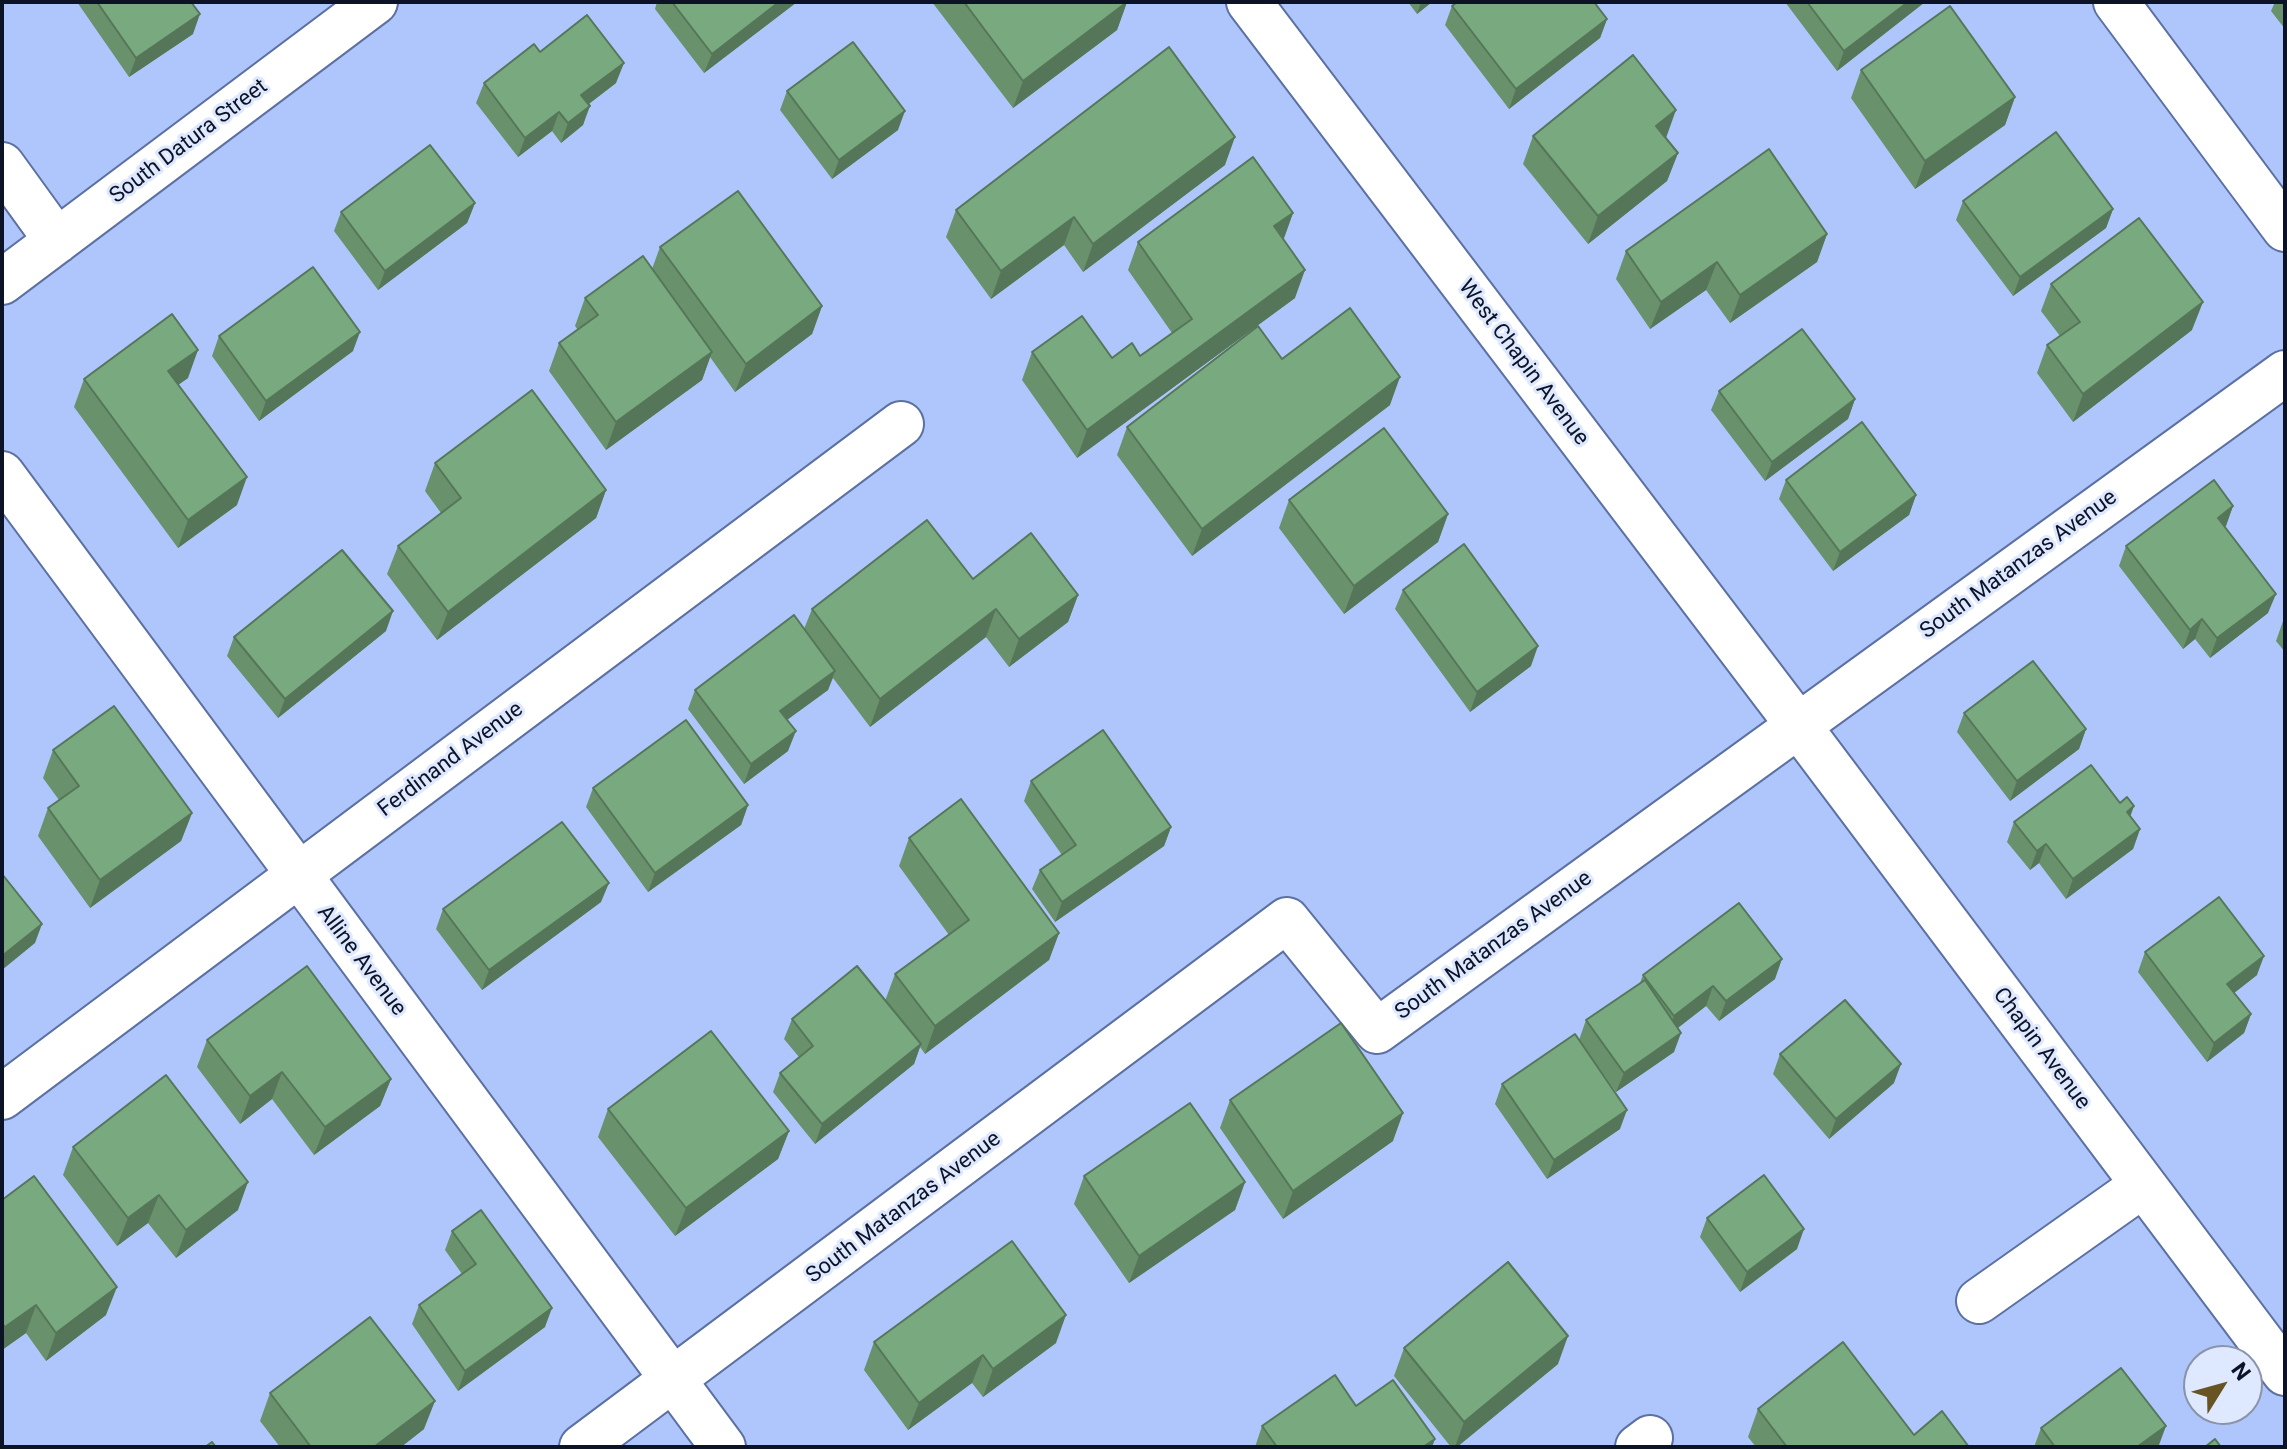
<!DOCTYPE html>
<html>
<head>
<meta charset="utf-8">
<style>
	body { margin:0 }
	#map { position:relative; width:2287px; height:1449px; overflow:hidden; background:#afc6fd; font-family:Roboto,sans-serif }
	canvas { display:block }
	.frame { position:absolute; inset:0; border:4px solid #0c1327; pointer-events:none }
	.north { position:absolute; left:2183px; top:1345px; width:80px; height:80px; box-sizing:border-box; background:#dee8fe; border:2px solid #8a93a8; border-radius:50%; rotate:53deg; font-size:22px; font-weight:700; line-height:32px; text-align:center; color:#0c1327 }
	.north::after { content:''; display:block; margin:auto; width:28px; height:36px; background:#685422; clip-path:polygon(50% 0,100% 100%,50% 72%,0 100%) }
</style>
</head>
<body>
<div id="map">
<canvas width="2287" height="1449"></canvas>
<div class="frame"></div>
<div class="north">N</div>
</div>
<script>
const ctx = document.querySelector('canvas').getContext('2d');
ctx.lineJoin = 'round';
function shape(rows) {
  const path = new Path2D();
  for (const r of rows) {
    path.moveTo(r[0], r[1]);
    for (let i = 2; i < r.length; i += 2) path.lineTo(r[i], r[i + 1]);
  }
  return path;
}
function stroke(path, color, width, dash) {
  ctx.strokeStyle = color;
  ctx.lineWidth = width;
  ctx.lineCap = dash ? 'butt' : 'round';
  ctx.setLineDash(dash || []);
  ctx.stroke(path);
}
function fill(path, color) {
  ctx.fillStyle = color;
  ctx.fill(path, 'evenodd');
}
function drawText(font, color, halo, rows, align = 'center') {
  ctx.font = font + ' Roboto,sans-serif';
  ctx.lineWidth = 6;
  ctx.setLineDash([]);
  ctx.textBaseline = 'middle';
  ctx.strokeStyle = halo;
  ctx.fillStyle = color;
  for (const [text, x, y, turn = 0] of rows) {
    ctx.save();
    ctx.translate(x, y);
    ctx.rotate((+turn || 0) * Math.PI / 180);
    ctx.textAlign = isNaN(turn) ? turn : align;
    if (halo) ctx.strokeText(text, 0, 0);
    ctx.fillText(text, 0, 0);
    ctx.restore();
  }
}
const minor = shape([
	[1249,2,1798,725,2285,1373],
	[2116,2,2285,229],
	[2,165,57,241],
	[2,282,375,2],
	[2,474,723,1447],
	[2,1097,901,424],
	[1979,1301,2143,1185],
	[582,1447,1287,920,1377,1031,2285,373],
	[1638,1447,1650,1438]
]);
const wall = shape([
	[77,2,191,2,193,34,129,77],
	[657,2,797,2,704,73,655,9],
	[932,2,1127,2,1117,30,1013,108],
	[1408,2,1432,2,1417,14],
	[1785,2,1925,2,1837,71],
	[2275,2,2285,2,2285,29,2271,11],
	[1452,6,1607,19,1600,38,1509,109,1445,25],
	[540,52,616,83,589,104,583,125,561,143,552,131,518,157,476,103,484,83],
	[1861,70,2015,97,2005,125,1915,189,1851,98],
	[787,91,898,130,832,179,780,110],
	[1533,136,1666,138,1678,153,1667,181,1588,244,1523,164],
	[1225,165,1083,272,1064,245,991,299,946,237,956,210],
	[1963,201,2113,209,2106,228,2013,296,1956,220],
	[475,203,467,223,378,290,334,231,341,212],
	[1293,213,1283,240,1295,298,1077,458,1022,380,1032,352,1112,358,1140,356,1172,333,1128,270,1138,242],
	[1827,234,1817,262,1730,323,1706,290,1650,329,1616,279,1626,251],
	[660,247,822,306,812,334,735,392,710,357,702,380,606,450,549,371,559,343,578,330,575,326,585,298,652,269],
	[2051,284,2192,330,2073,422,2037,373,2047,345,2060,336,2041,311],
	[219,336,353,351,259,421,212,356],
	[1282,359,1390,405,1192,556,1117,455,1127,427],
	[188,378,178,385,237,505,178,548,74,407,84,379],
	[1719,391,1855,399,1848,419,1765,481,1711,410],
	[435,463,606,490,596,518,437,640,387,574,398,546,441,513,425,491],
	[1786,480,1916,495,1909,515,1833,571,1779,499],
	[1289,500,1448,514,1438,542,1344,614,1279,528],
	[2233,506,2225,527,2268,613,2210,658,2195,639,2183,649,2119,566,2126,546],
	[973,579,1078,595,1068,622,1009,667,986,637,870,727,833,678,828,690,787,720,788,751,744,784,688,709,695,690,804,629,812,609],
	[1403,590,1531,666,1470,712,1395,609],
	[2285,620,2285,652,2276,641,2283,621],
	[386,631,278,718,227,656,234,637],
	[1964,713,2086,729,2079,749,2010,801,1957,732],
	[53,750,192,813,181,841,90,908,38,836,48,808,59,800,43,778],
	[1031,781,1171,827,1164,846,1055,922,1032,889,1040,870,1062,855,1024,801],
	[593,788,748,805,741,825,648,892,586,807],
	[2130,817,2140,829,2133,849,2066,899,2039,863,2030,870,2007,842,2014,822],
	[909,838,1059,933,1049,960,925,1054,920,1047,914,1064,815,1144,773,1092,780,1073,799,1057,784,1039,792,1019,885,1001,895,974,949,935,899,866],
	[601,902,482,990,436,929,443,909],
	[2145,952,2257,975,2234,993,2251,1014,2244,1033,2207,1062,2138,972],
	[1643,975,1775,979,1719,1021,1706,1006,1678,1028,1674,1052,1616,1092,1579,1040,1586,1020,1640,983],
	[207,1040,391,1079,380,1106,314,1155,272,1099,240,1124,197,1067],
	[1780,1054,1894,1083,1829,1139,1773,1074],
	[1502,1084,1620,1129,1547,1179,1495,1104],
	[1230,1100,1393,1141,1283,1219,1220,1128],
	[608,1109,789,1131,778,1159,675,1236,598,1137],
	[73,1147,238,1210,176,1258,148,1223,117,1246,63,1175],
	[1084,1176,1245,1182,1235,1210,1129,1283,1074,1204],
	[2,1200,106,1315,46,1361,26,1333,2,1350],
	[1707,1218,1797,1249,1740,1292,1700,1237],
	[452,1231,545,1327,458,1391,412,1324,419,1305,462,1274,445,1250],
	[874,1342,1056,1343,983,1397,972,1383,908,1430,864,1370],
	[1404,1348,1558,1364,1457,1447,1451,1447,1394,1376],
	[270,1393,424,1429,401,1447,280,1447,260,1421],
	[1356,1406,1432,1447,1255,1447,1262,1426],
	[1758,1409,1914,1435,1969,1447,1756,1447,1748,1437],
	[2041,1428,2159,1445,2156,1447,2034,1447]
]);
const shadedWall = shape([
	[779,2,797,2,704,73,712,54],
	[1127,2,1117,30,1013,108,1023,81],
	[1421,2,1432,2,1417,14],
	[1908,2,1925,2,1837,71,1844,51],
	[200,14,193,34,129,77,136,58],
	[1607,19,1600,38,1509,109,1516,89],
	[624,63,616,83,574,115,581,95],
	[2015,97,2005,125,1915,189,1925,161],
	[590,106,583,125,561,143,568,123],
	[1676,110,1666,138,1656,126],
	[905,111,898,130,832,179,839,160],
	[559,112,552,131,518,157,525,138],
	[1235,137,1225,165,1083,272,1093,244],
	[1678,153,1667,181,1588,244,1598,216],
	[475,203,467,223,378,290,385,271],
	[2113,209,2106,228,2013,296,2020,277],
	[1293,213,1283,241,1274,226],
	[1074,217,1064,245,991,299,1001,271],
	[1827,234,1817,262,1730,323,1740,295],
	[1717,262,1706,290,1650,329,1661,302],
	[1305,270,1295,298,1077,458,1087,430],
	[2203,302,2192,330,2073,422,2083,394],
	[822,306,812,334,735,392,746,364],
	[360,332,353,351,259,421,266,401],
	[198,350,188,378,158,399,168,371],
	[712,352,702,380,606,450,616,422],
	[1400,377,1390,405,1192,556,1202,529],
	[1855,399,1848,419,1765,481,1772,462],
	[247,477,237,505,178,548,188,520],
	[606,490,596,518,437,640,448,612],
	[1916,495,1909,515,1833,571,1840,552],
	[2233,506,2226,526,2211,537,2218,518],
	[1448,514,1438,542,1344,614,1354,586],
	[2276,594,2268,613,2210,658,2217,638],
	[1078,595,1068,622,1009,667,1019,639],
	[996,609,986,637,870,727,880,699],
	[393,611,386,631,278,718,285,699],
	[2202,619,2195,639,2183,649,2190,630],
	[1538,646,1531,666,1470,712,1477,692],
	[835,671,828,690,773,730,780,711],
	[2086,729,2079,749,2010,801,2017,781],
	[796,731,788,751,744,784,751,764],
	[748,805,741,825,648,892,655,873],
	[2134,806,2127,826,2127,812],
	[192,813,181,841,90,908,100,880],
	[1171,827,1164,846,1055,922,1062,902],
	[2140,829,2133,849,2066,899,2073,879],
	[2046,844,2039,863,2030,870,2037,851],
	[609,883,601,902,482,990,489,970],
	[42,924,35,943,2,970,2,956],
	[1059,933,1049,960,925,1054,935,1026],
	[2264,956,2257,975,2220,1004,2227,984],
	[1782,959,1775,979,1719,1021,1726,1001],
	[1713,986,1706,1006,1667,1036,1674,1016],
	[2251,1014,2244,1033,2207,1062,2214,1043],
	[1681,1033,1674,1052,1616,1092,1624,1073],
	[921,1044,914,1064,815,1144,822,1124],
	[1901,1064,1894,1083,1829,1139,1836,1119],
	[282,1072,272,1099,240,1124,250,1096],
	[391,1079,380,1106,314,1155,325,1127],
	[1627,1110,1620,1129,1547,1179,1554,1160],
	[1403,1113,1393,1141,1283,1219,1293,1191],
	[789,1131,778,1159,675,1236,686,1208],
	[248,1182,238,1210,176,1258,186,1230],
	[1245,1182,1235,1210,1129,1283,1139,1256],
	[159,1195,148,1223,117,1246,128,1218],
	[1804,1229,1797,1249,1740,1292,1747,1272],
	[117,1287,106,1315,46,1361,56,1333],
	[36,1305,26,1333,2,1350,2,1335,5,1327],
	[552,1308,545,1327,458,1391,465,1371],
	[1066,1315,1056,1343,983,1397,993,1369],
	[1568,1336,1558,1364,1457,1447,1455,1447,1464,1422],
	[983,1355,972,1383,908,1430,919,1403],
	[435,1401,424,1429,401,1447,374,1447],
	[2166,1426,2159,1445,2156,1447,2137,1447],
	[1435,1439,1432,1447,1423,1447]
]);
const building = shape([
	[97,2,191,2,200,14,136,58,97,2],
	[672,2,779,2,712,54,672,2],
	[964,2,1127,2,1023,81,964,2],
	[1457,2,1594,2,1607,19,1516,89,1452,6,1457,2],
	[1807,2,1908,2,1844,51,1807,2],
	[1950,6,2015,97,1925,161,1861,70,1950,6],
	[587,15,624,63,581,95,590,106,568,123,559,112,525,138,484,83,534,44,540,52,587,15],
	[853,42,905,111,839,160,787,91,853,42],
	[1169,47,1235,137,1093,244,1074,217,1001,271,956,210,1169,47],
	[1633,55,1676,110,1656,126,1678,153,1598,216,1533,136,1633,55],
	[2056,132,2113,209,2020,277,1963,201,2056,132],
	[430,145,475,203,385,271,341,212,430,145],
	[1769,149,1827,234,1740,295,1717,262,1661,302,1626,251,1769,149],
	[1253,157,1293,213,1274,226,1305,270,1087,430,1032,352,1082,316,1112,358,1132,343,1140,356,1192,319,1138,242,1253,157],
	[738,191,822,306,746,364,660,247,738,191],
	[2139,218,2203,302,2083,394,2047,345,2080,322,2051,284,2139,218],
	[643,256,712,352,616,422,559,343,598,315,585,298,643,256],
	[313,267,360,332,266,401,219,336,313,267],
	[1350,308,1400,377,1202,529,1127,427,1258,326,1282,359,1350,308],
	[172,314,198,350,168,371,247,477,188,520,84,379,172,314],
	[1802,329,1855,399,1772,462,1719,391,1802,329],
	[532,390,606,490,448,612,398,546,461,498,435,463,532,390],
	[1862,422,1916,495,1840,552,1786,480,1862,422],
	[1384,428,1448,514,1354,586,1289,500,1384,428],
	[2214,480,2233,506,2218,518,2276,594,2217,638,2202,619,2190,630,2126,546,2214,480],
	[927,520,973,579,1031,533,1078,595,1019,639,996,609,880,699,812,609,927,520],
	[1464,544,1538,646,1477,692,1403,590,1464,544],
	[342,550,393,611,285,699,234,637,342,550],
	[794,615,835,671,780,711,796,731,751,764,695,690,794,615],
	[2033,661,2086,729,2017,781,1964,713,2033,661],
	[114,706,192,813,100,880,48,808,79,786,53,750,114,706],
	[686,720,748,805,655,873,593,788,686,720],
	[1103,730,1171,827,1062,902,1040,870,1076,845,1031,781,1103,730],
	[2091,765,2120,803,2127,797,2134,806,2127,812,2140,829,2073,879,2046,844,2037,851,2014,822,2091,765],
	[961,799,1059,933,935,1026,895,974,969,920,909,838,961,799],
	[562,822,609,883,489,970,443,909,562,822],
	[2,874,42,924,2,956,2,874],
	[2219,897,2264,956,2227,984,2251,1014,2214,1043,2145,952,2219,897],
	[1739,903,1782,959,1726,1001,1713,986,1674,1016,1643,975,1739,903],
	[307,966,391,1079,325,1127,282,1072,250,1096,207,1040,307,966],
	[857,966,921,1044,822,1124,780,1073,813,1046,792,1019,857,966],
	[1645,980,1681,1033,1624,1073,1586,1020,1645,980],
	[1845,1000,1901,1064,1836,1119,1780,1054,1845,1000],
	[1341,1023,1403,1113,1293,1191,1230,1100,1341,1023],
	[711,1031,789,1131,686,1208,608,1109,711,1031],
	[1575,1034,1627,1110,1554,1160,1502,1084,1575,1034],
	[166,1075,248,1182,186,1230,159,1195,128,1218,73,1147,166,1075],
	[1190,1103,1245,1182,1139,1256,1084,1176,1190,1103],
	[1764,1175,1804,1229,1747,1272,1707,1218,1764,1175],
	[34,1176,117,1287,56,1333,36,1305,5,1327,2,1323,2,1200,34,1176],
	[481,1210,552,1308,465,1371,419,1305,476,1264,452,1231,481,1210],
	[1012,1241,1066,1315,993,1369,983,1355,919,1403,874,1342,1012,1241],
	[1508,1262,1568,1336,1464,1422,1404,1348,1508,1262],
	[370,1317,435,1401,374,1447,311,1447,270,1393,370,1317],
	[1843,1342,1914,1435,1942,1411,1969,1447,1787,1447,1758,1409,1843,1342],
	[2121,1368,2166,1426,2137,1447,2055,1447,2041,1428,2121,1368],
	[1335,1375,1356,1406,1393,1380,1435,1439,1423,1447,1277,1447,1262,1426,1335,1375],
	[2215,1439,2221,1447,2205,1447,2215,1439],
	[212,1442,216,1447,205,1447,212,1442]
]);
const streetNames = [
	["South Datura Street",189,142,-37],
	["West Chapin Avenue",1523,363,53],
	["South Matanzas Avenue",2019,565,-36],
	["Ferdinand Avenue",451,760,-37],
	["South Matanzas Avenue",1494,946,-36],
	["Alline Avenue",361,961,53],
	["Chapin Avenue",2041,1049,53],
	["South Matanzas Avenue",904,1208,-37]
];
stroke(minor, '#5c70a1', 48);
stroke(minor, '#fff', 44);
fill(wall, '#68916c');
fill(shadedWall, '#557658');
fill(building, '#79a97e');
stroke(building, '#557658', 2);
drawText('22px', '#0c1327', '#dee8fe', streetNames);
</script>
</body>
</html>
